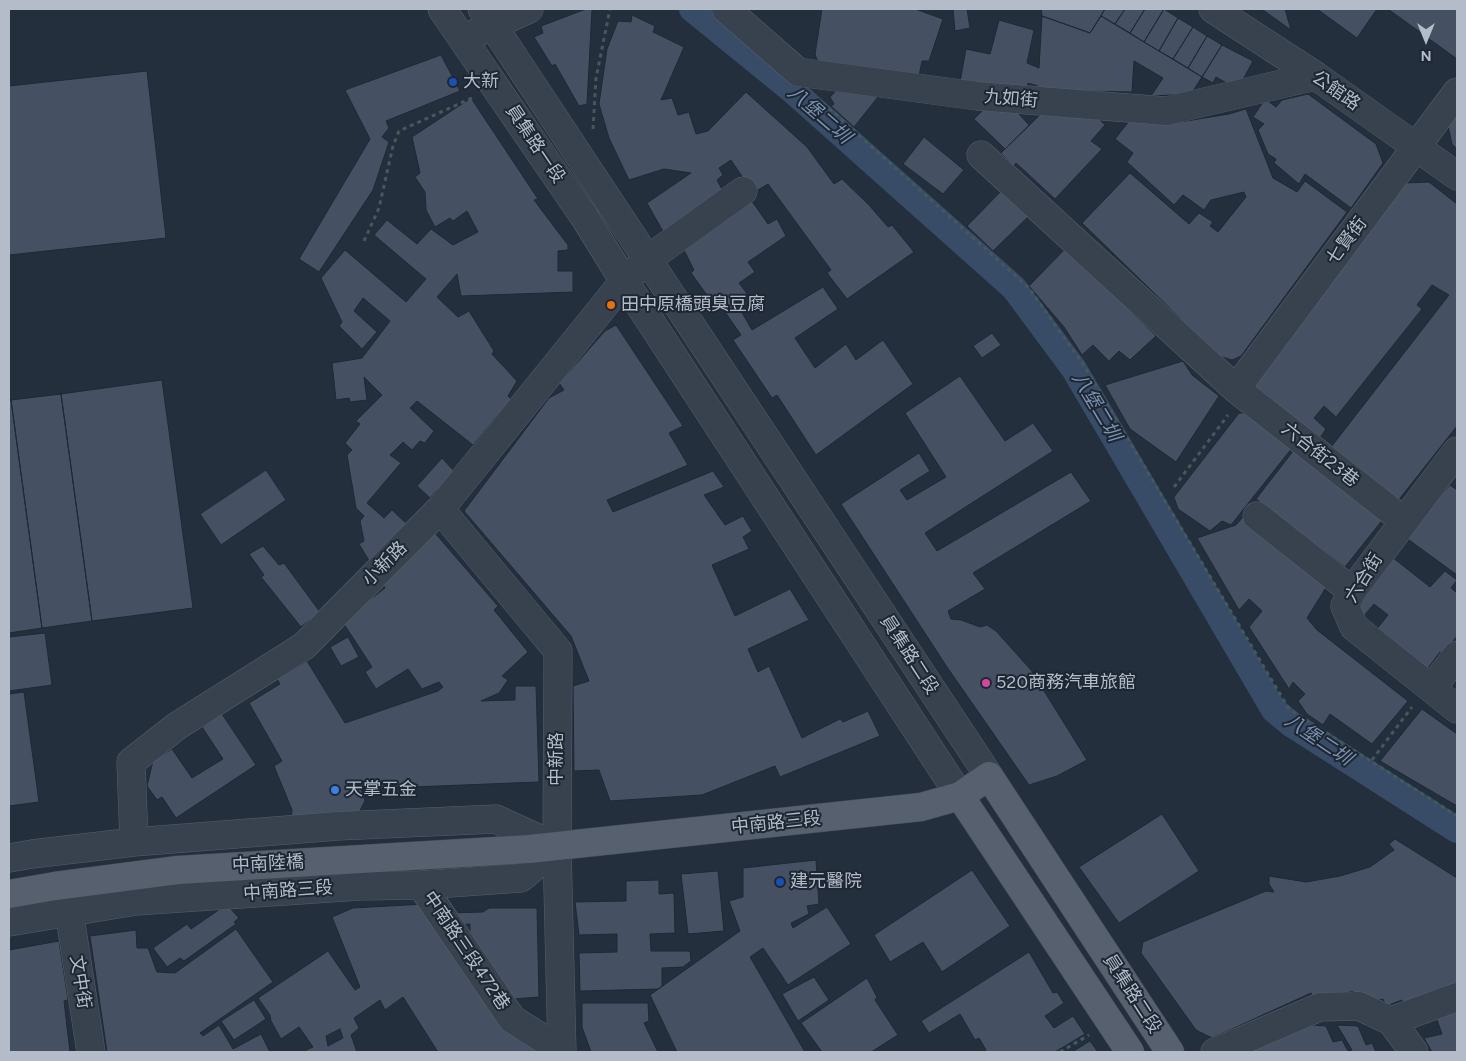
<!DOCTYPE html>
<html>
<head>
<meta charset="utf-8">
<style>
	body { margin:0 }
	#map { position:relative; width:1466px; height:1061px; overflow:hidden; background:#242f3e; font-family:Figtree,sans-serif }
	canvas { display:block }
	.frame { position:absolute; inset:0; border:10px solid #b4bcc9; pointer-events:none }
	.north { position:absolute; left:1401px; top:15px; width:50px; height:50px; -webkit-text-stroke:4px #1d2633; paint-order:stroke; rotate:180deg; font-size:14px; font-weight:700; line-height:20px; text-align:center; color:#b4bcc9 }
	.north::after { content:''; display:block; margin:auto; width:18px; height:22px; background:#b4bcc9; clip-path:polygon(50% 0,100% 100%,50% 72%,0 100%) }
</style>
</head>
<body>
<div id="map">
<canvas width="1466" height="1061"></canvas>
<div class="frame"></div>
<div class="north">N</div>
</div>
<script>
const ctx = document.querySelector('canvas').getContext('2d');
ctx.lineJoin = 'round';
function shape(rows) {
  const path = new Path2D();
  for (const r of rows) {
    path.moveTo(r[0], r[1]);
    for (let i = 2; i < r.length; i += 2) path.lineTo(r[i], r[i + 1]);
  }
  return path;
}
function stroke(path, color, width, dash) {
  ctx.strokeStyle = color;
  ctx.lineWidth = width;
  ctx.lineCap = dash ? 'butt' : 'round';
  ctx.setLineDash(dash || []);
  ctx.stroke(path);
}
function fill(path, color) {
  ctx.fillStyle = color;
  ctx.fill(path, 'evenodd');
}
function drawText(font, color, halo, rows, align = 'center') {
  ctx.font = font + ' Figtree,"Noto Sans TC",sans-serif';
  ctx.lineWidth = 4;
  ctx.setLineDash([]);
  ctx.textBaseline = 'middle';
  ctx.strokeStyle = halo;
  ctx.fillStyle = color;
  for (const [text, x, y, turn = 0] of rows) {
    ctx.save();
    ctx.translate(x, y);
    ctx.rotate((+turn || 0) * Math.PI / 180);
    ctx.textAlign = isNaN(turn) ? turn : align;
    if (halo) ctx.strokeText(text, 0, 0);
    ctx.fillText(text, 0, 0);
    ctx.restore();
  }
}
const canal = shape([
	[692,9,794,92,1014,288,1074,369,1274,710,1291,724,1457,830]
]);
const building = shape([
	[586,9,592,9,587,104,579,106,555,64,552,66,534,37,543,33,541,26,586,9],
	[822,9,915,9,943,19,929,61,922,61,919,76,826,66,817,60,815,54,822,9],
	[944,9,967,9,970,28,955,31,953,9,944,10,944,9],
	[1041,9,1105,9,1090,33,1042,16,1041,9],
	[1105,9,1125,9,1115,24,1101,16,1105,9],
	[1125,9,1145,9,1130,33,1115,24,1125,9],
	[1145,9,1164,9,1144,42,1130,33,1145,9],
	[1164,9,1178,18,1159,51,1144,42,1164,9],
	[1263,9,1285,9,1291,30,1263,10,1263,9],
	[1317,9,1377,9,1357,38,1317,9],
	[1388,9,1457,9,1457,59,1388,9],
	[632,15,655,26,653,32,684,47,661,100,672,98,678,115,689,112,696,134,708,131,746,92,807,147,834,184,842,179,869,205,888,227,892,225,914,252,847,299,827,273,831,270,768,184,753,193,731,160,719,168,723,175,717,180,725,195,665,235,647,203,691,173,664,169,629,180,609,138,599,104,607,49,618,21,631,22,632,15],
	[1042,16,1090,33,1101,16,1202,77,1191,94,1151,96,1163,78,1134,61,1132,92,1037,90,1038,86,1028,83,1026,92,960,82,966,49,990,54,999,20,1034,30,1027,63,1039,68,1042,16],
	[1178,18,1193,27,1173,59,1159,51,1178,18],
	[1193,27,1207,36,1188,68,1173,59,1193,27],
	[1207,36,1222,45,1202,77,1188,68,1207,36],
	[1222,45,1253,61,1240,85,1232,86,1216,77,1213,83,1202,77,1222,45],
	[441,55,460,91,386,121,389,128,382,137,389,142,373,190,319,272,299,259,370,139,345,90,441,55],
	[147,71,166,238,9,255,9,86,147,71],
	[840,87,878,97,854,127,831,106,834,104,830,97,840,87],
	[1308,94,1376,144,1383,163,1351,208,1305,174,1299,184,1274,163,1276,159,1268,154,1258,130,1264,124,1253,117,1265,99,1276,107,1282,100,1308,94],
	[471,98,538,199,534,200,568,245,568,250,558,251,558,271,573,271,573,292,461,296,457,274,437,297,458,317,469,311,494,351,492,354,517,381,508,396,511,399,473,445,417,401,410,408,434,431,425,443,420,441,412,450,403,442,390,455,401,463,367,503,384,518,392,510,407,524,371,564,359,544,364,541,360,521,364,516,356,508,347,455,352,450,345,443,360,424,356,421,382,395,364,377,367,400,350,402,349,398,336,400,332,363,362,358,390,321,363,298,354,311,377,332,362,349,339,326,342,322,321,278,345,250,406,302,426,279,374,235,387,220,417,244,431,229,453,245,478,232,467,211,453,221,450,218,435,227,426,210,425,192,415,177,420,173,412,137,471,98],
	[988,105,1023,110,1019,114,1029,125,1005,149,974,119,988,105],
	[1048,107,1093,113,1105,125,1091,141,1102,149,1055,199,1016,163,1013,166,1001,153,1048,107],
	[1246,109,1273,178,1297,192,1305,181,1347,212,1241,356,1232,360,1219,356,1082,223,1130,173,1189,224,1199,213,1213,222,1210,226,1218,232,1246,197,1244,192,1211,200,1204,210,1183,195,1174,205,1127,162,1133,153,1115,139,1134,115,1180,116,1180,122,1229,114,1246,109],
	[1457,114,1457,149,1452,144,1448,126,1457,114],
	[924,137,964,170,943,194,903,164,924,137],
	[1429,182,1457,204,1457,426,1397,502,1328,451,1449,295,1432,285,1417,305,1422,309,1336,417,1324,406,1314,418,1326,429,1317,442,1250,391,1405,183,1429,182],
	[1008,184,1032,213,993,251,967,226,1008,184],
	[749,197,768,224,777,219,786,236,748,262,755,272,739,283,748,295,736,302,752,330,823,287,838,309,795,338,815,368,846,344,856,360,883,340,913,384,816,455,777,395,772,398,733,340,741,335,716,299,712,302,691,273,694,270,681,244,749,197],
	[1066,248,1156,336,1130,360,1119,351,1109,361,1093,345,1082,355,1064,327,1029,286,1066,248],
	[616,325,683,426,669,433,688,465,607,500,613,512,713,471,724,487,704,495,725,525,743,516,752,531,743,537,749,549,712,565,735,616,790,589,809,620,748,649,758,672,769,666,802,738,840,719,843,722,868,711,880,736,780,777,775,766,702,795,610,801,599,770,574,771,573,686,589,681,571,636,464,511,549,398,564,390,559,383,605,331,616,325],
	[992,333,1001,345,982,358,973,346,992,333],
	[1183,361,1192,375,1219,396,1176,462,1130,429,1105,385,1183,361],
	[960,376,1005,441,1033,423,1053,451,925,533,937,551,1071,472,1091,501,973,573,985,589,948,611,951,619,961,620,980,627,987,625,996,631,1031,670,1087,760,1057,776,1029,785,947,667,841,504,919,453,930,471,900,490,907,500,946,477,905,413,960,376],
	[162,380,193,608,92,621,61,394,162,380],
	[61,394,92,621,42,628,11,400,61,394],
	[9,400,11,400,42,628,9,633,9,400],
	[1239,413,1249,413,1292,448,1231,525,1222,521,1210,531,1178,509,1174,497,1239,413],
	[1294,450,1384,518,1345,567,1256,499,1294,450],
	[442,458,454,471,430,498,417,486,442,458],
	[266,470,286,500,221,545,200,514,266,470],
	[1450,485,1457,490,1457,575,1405,537,1450,485],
	[1243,517,1327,586,1307,618,1317,630,1408,701,1372,744,1330,714,1323,725,1307,714,1298,701,1305,694,1293,682,1289,689,1249,627,1262,611,1249,599,1239,610,1197,538,1236,525,1243,517],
	[435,533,498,606,494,610,528,652,502,676,508,680,499,693,481,701,515,700,515,686,536,686,539,782,361,789,365,801,355,820,291,824,292,810,274,766,282,761,249,703,280,684,277,679,307,661,345,723,438,691,443,687,439,682,422,689,408,669,376,689,365,672,372,667,342,621,385,588,382,583,435,533],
	[263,546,279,565,284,563,320,612,301,627,261,577,264,575,249,554,263,546],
	[1392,557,1430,587,1445,571,1457,580,1451,588,1457,593,1457,636,1443,654,1440,652,1425,672,1376,630,1388,615,1374,604,1362,618,1358,598,1392,557],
	[45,633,52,685,9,691,9,637,45,633],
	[348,637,359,657,341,666,330,647,348,637],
	[24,692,39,802,9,806,9,694,24,692],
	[1422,709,1457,734,1457,806,1380,761,1422,709],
	[222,714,256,765,176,818,162,797,157,800,147,786,153,761,172,749,192,778,223,759,202,727,222,714],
	[1162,814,1199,871,1119,923,1079,867,1162,814],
	[1395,839,1457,878,1457,988,1405,1009,1402,1000,1386,1006,1383,999,1372,1002,1352,991,1316,1004,1311,993,1212,1038,1196,1030,1141,953,1143,942,1266,891,1274,892,1269,884,1269,876,1306,882,1340,876,1370,867,1394,850,1389,844,1395,839],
	[816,860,819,904,807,906,809,914,791,923,793,928,827,907,851,944,788,985,763,948,750,957,805,1052,677,1052,650,995,740,931,729,901,743,897,743,868,816,860],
	[972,870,1010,926,942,972,923,942,890,962,874,935,972,870],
	[718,871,724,931,688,934,681,874,718,871],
	[659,880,659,894,674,893,675,933,650,934,651,951,690,951,691,961,683,967,662,968,662,986,658,989,580,991,579,953,617,952,617,934,579,935,575,902,626,901,626,881,659,880],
	[425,904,536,1052,438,1052,403,997,385,1010,380,1000,354,1018,359,1028,351,1035,357,1052,308,1052,306,1050,313,1047,299,1027,281,1039,271,1021,270,1015,258,998,328,951,355,990,360,987,332,917,353,908,425,904],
	[340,1029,343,1038,328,1046,326,1036,340,1029],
	[230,908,239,918,234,922,236,924,184,961,180,958,167,967,153,948,187,924,191,929,220,909,230,908],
	[489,908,537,908,539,997,512,999,470,943,470,924,455,925,447,913,483,912,489,908],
	[236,929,273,982,200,1033,203,1036,219,1025,233,1049,261,1034,270,1052,107,1052,90,936,136,930,137,948,148,948,157,972,175,973,236,929],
	[59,941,68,1000,64,1001,70,1052,9,1052,9,950,59,941],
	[1029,952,1053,993,1057,992,1064,1003,1045,1016,1054,1028,1073,1016,1085,1034,1055,1052,982,1052,986,1050,979,1038,975,1040,960,1014,929,1033,921,1021,1029,952],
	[814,977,829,1000,798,1021,782,994,814,977],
	[867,978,877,997,875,1000,898,1035,871,1052,822,1052,801,1023,867,978],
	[254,1000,266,1019,234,1040,221,1021,254,1000],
	[582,1003,648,1003,649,1021,644,1023,658,1052,591,1052,582,1027,582,1003],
	[1457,1010,1457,1052,1432,1052,1424,1038,1442,1034,1436,1017,1457,1010],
	[1312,1025,1326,1026,1333,1042,1342,1040,1348,1051,1352,1050,1337,1025,1358,1026,1366,1045,1372,1043,1376,1052,1245,1052,1312,1025],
	[1090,1041,1098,1052,1072,1052,1090,1041]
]);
const path = shape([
	[823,103,1029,288,1085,367,1289,709,1457,816],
	[593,129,596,78,610,9],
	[364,241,379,208,393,146,399,131,472,98],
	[1174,487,1228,415],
	[1372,760,1412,707],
	[1060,1052,1089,1035]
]);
const minor = shape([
	[442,9,585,218,624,281,960,796],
	[482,9,989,776],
	[726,9,798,72,977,96,1166,111,1316,76],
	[1213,9,1316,76,1457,176],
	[476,33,529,9],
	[981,155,1236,389,1404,521],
	[1236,389,1457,92],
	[1457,451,1352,591,1345,606,1354,627,1457,709],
	[440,509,558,651,557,847,562,1052],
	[1257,516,1352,591],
	[1432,688,1457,655],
	[134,842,131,762,177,726,304,646,440,509,624,281,648,259,743,191],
	[9,858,32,854,134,842,338,826,496,819,557,847],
	[421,885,512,1019,561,1050],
	[69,911,91,1052],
	[9,922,136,901,360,886,421,885,521,878,557,847],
	[1391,1021,1457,997],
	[1215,1052,1320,1007,1359,1006,1391,1021,1414,1052]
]);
const major = shape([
	[960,796,1130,1052],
	[9,894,55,886,178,870,529,849,921,807,960,796,989,776,1170,1052]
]);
const markers = [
	[453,82,5,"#1a4fb4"],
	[611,305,5,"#e8710a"],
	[986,683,5,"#d1479c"],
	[335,790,5,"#3f7fe0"],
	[780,882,5,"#1a4fb4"]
];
const poiNames = [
	["大新",463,82],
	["田中原橋頭臭豆腐",621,305],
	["520商務汽車旅館",996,683],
	["天掌五金",345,790],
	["建元醫院",790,882]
];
const streetNames = [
	["公館路",1336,91,35],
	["九如街",1011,99,5],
	["員集路一段",535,144,56],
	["七賢街",1347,241,-53],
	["六合街23巷",1320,455,38],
	["小新路",385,564,-45],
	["六合街",1364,578,-58],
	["員集路二段",909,655,57],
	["中新路",557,759,-90],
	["中南路三段",776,823,-6],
	["中南陸橋",268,864,-3],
	["中南路三段",288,891,-4],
	["中南路三段472巷",466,951,56],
	["文中街",80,982,81],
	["員集路二段",1132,994,57]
];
const waterNames = [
	["八堡二圳",819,115,41],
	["八堡二圳",1096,407,59],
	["八堡二圳",1318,740,34]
];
stroke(canal, '#394c67', 26);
fill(building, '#455162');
stroke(building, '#1f2835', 1);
stroke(minor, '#565f6c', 29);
stroke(major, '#414a57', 29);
stroke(path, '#44595c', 3, [4, 4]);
stroke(minor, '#38414e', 28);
stroke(major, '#56606e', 28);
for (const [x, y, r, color] of markers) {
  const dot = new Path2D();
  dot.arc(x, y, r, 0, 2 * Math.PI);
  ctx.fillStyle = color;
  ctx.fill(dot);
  stroke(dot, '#1d2633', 2);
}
drawText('18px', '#b4bcc9', '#1d2633', poiNames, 'left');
drawText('18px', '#b4bcc9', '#1d2633', streetNames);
drawText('italic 19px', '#7c92b1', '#1d2633', waterNames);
</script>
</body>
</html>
